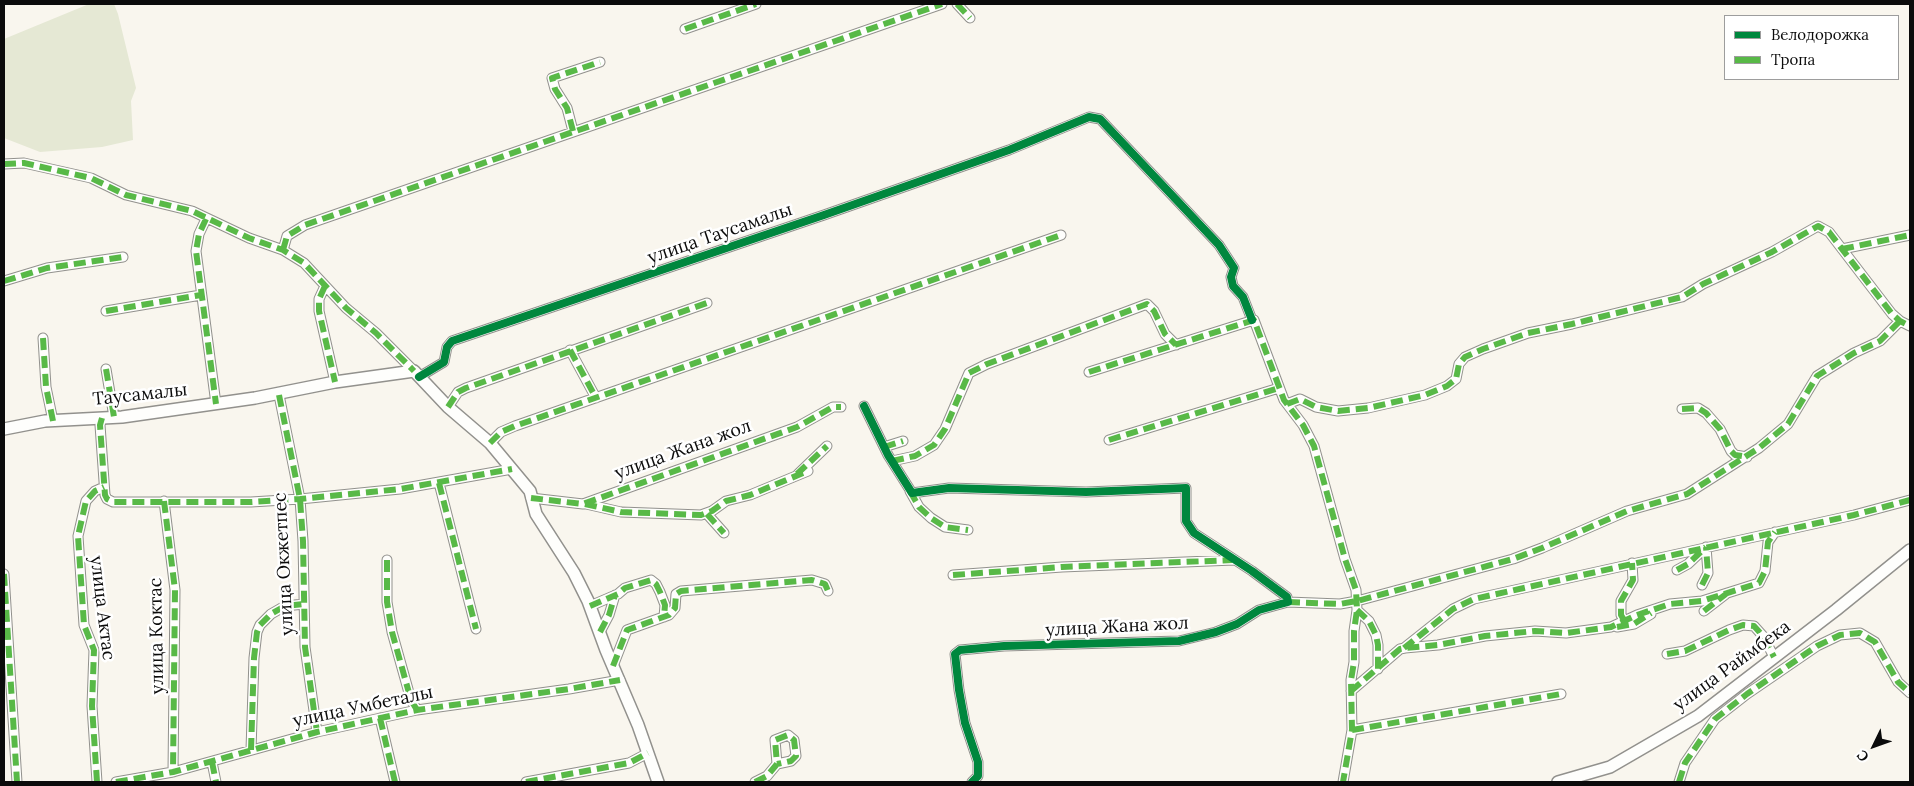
<!DOCTYPE html>
<html>
<head>
<meta charset="utf-8">
<style>
	body { margin:0 }
	#map { position:relative; width:1914px; height:786px; overflow:hidden; background:#f9f6ee; font-family:Lora,serif }
	canvas { display:block }
	.frame { position:absolute; inset:0; border:5px solid #0b0b0b; pointer-events:none }
	.legend { position:absolute; left:1724px; top:15px; width:175px; height:65px; box-sizing:border-box; background:#fff; border:1px solid #9d9d9d; margin:0; padding:6px 9px; list-style:none; font-size:15px; color:#0b0b0b }
	.legend li { display:flex; align-items:center; gap:10px; height:25px }
	.legend b { width:25px; border:1px solid #9d9d9d }
	.north { position:absolute; left:1849px; top:721px; width:50px; height:50px; -webkit-text-stroke:4px #fff; paint-order:stroke; rotate:228deg; font-size:14px; font-weight:700; line-height:20px; text-align:center; color:#0b0b0b }
	.north::after { content:''; display:block; margin:auto; width:18px; height:22px; background:#0b0b0b; clip-path:polygon(50% 0,100% 100%,50% 72%,0 100%) }
</style>
</head>
<body>
<div id="map">
<canvas width="1914" height="786"></canvas>
<div class="frame"></div>
<ul class="legend">
<li><b style="height:6px;background:#00873e"></b>Велодорожка</li>
<li><b style="height:6px;background:#58b947"></b>Тропа</li>
</ul>
<div class="north">С</div>
</div>
<script>
const ctx = document.querySelector('canvas').getContext('2d');
ctx.lineJoin = 'round';
function fill(path, color) {
  ctx.fillStyle = color;
  ctx.fill(path, 'evenodd');
}
function shape(rows) {
  const path = new Path2D();
  for (const r of rows) {
    path.moveTo(r[0], r[1]);
    for (let i = 2; i < r.length; i += 2) path.lineTo(r[i], r[i + 1]);
  }
  return path;
}
function stroke(path, color, width, dash) {
  ctx.strokeStyle = color;
  ctx.lineWidth = width;
  ctx.lineCap = dash ? 'butt' : 'round';
  ctx.setLineDash(dash || []);
  ctx.stroke(path);
}
function drawText(font, color, halo, rows, align = 'center') {
  ctx.font = font + ' Lora,serif';
  ctx.lineWidth = 5;
  ctx.setLineDash([]);
  ctx.textBaseline = 'middle';
  ctx.strokeStyle = halo;
  ctx.fillStyle = color;
  for (const [text, x, y, turn = 0] of rows) {
    ctx.save();
    ctx.translate(x, y);
    ctx.rotate((+turn || 0) * Math.PI / 180);
    ctx.textAlign = isNaN(turn) ? turn : align;
    if (halo) ctx.strokeText(text, 0, 0);
    ctx.fillText(text, 0, 0);
    ctx.restore();
  }
}
const cemetery = shape([
	[89,4,114,4,118,14,136,88,131,101,133,140,102,147,40,152,4,138,4,39]
]);
const minor = shape([
	[957,4,970,18],
	[685,29,756,4],
	[573,131,567,108,555,89,552,78,600,62],
	[4,164,24,163,91,178,126,195,192,211,249,238,283,250,304,263,346,308,376,333,414,371],
	[206,219,199,234,196,251,216,404],
	[1842,249,1910,235],
	[283,250,287,236,305,225,942,4],
	[4,281,47,268,123,257],
	[325,286,319,299,319,311,335,382],
	[106,311,201,295],
	[43,338,46,387,53,421],
	[570,350,596,398],
	[106,369,114,417],
	[1089,372,1254,320,1284,400,1303,425,1314,446,1345,559,1356,590,1357,610,1354,631,1354,662,1351,680,1352,730,1343,782],
	[419,377,444,362,447,347,452,341,824,215,1009,150,1089,117,1100,119,1219,245,1234,268,1231,277,1233,286,1243,297,1252,320],
	[279,395,300,499,303,541,305,647,317,732],
	[1287,404,1300,399,1316,407,1338,411,1368,408,1425,395,1447,386,1456,379,1459,364,1465,357,1483,349,1528,333,1572,324,1682,297,1703,284,1772,252,1818,226,1829,232,1892,314,1900,321,1910,326],
	[864,406,888,455,912,493,949,488,1086,492,1186,488,1186,521,1194,533,1252,571,1287,597,1288,602,1259,610,1237,624,1216,632,1179,641,1004,646,960,650,955,654,959,690,965,723,978,762,978,776,972,782],
	[448,407,458,392,466,388,707,303],
	[1682,409,1698,408,1706,413,1720,429,1731,451,1735,455,1747,457],
	[102,418,100,425,105,495,107,499,113,502,251,502,300,499,400,489,512,469],
	[1109,440,1279,388],
	[490,443,501,432,515,426,1061,235],
	[884,447,903,441],
	[892,461,915,456,934,445,945,429,969,373,987,364,1147,304,1154,311,1165,334,1176,345],
	[798,474,827,446],
	[439,483,476,629],
	[910,491,919,507,931,518,945,527,968,530],
	[531,498,583,504,797,427,833,407,841,407],
	[164,501,175,590,173,772],
	[586,504,621,512,701,515,712,511,726,501,750,495,808,471],
	[707,514,724,533],
	[387,560,387,602,392,632,411,700,417,710],
	[1677,570,1688,564,1706,547],
	[4,574,17,782],
	[953,575,1062,567,1234,560],
	[1702,585,1708,573,1706,547],
	[1288,602,1340,604,1357,601,1513,559,1542,548,1627,511,1687,494,1759,448,1788,424,1817,376,1854,353,1880,341,1900,321],
	[590,606,618,594,625,588,651,580,656,584,660,592,665,605,664,617],
	[1357,610,1369,621,1376,635,1378,645,1378,669],
	[1704,611,1726,594],
	[1624,620,1621,615,1621,601,1633,580,1632,563],
	[1617,627,1634,624,1651,614],
	[600,632,609,615,615,595],
	[1404,648,1453,609,1474,599,1854,515,1910,500],
	[1667,654,1685,651,1729,630,1743,625,1754,626,1763,636,1774,657],
	[613,666,627,630,669,615,675,608,676,594,681,591,812,580,825,584,828,591],
	[1351,691,1400,649,1405,648,1438,645,1485,636,1535,631,1566,633,1611,627,1637,615,1670,604,1702,601,1759,583,1765,571,1768,542,1775,532],
	[380,718,395,782],
	[1352,730,1561,694],
	[251,750,254,658,257,632,260,625,271,614,285,606,304,604],
	[212,762,216,782],
	[97,782,92,706,94,650,84,625,78,536,86,501,95,491,104,487],
	[116,782,173,772,317,732,417,710,569,689,620,680],
	[526,782,629,763,648,753],
	[755,782,767,776,777,764,775,740,788,735,794,740,796,756,791,761,777,764],
	[1679,782,1685,763,1715,719,1747,694,1817,646,1840,635,1860,633,1875,642,1898,682,1910,693]
]);
const tertiary = shape([
	[4,429,45,421,122,417,255,398,335,382,414,371,448,407,490,443,530,491,536,514,574,573,588,601,606,650,638,725,658,782],
	[1558,782,1610,767,1698,716,1836,610,1910,550]
]);
const quiet = shape([
	[957,4,970,18],
	[685,29,756,4],
	[573,131,567,108,555,89,552,78,600,62],
	[4,164,24,163,91,178,126,195,192,211,249,238,283,250,304,263,346,308,376,333,414,371],
	[206,219,199,234,196,251,216,404],
	[1842,249,1910,235],
	[283,250,287,236,305,225,942,4],
	[4,281,47,268,123,257],
	[325,286,319,299,319,311,335,382],
	[106,311,201,295],
	[43,338,46,387,53,421],
	[570,350,596,398],
	[106,369,114,417],
	[1089,372,1254,320,1284,400,1303,425,1314,446,1345,559,1356,590,1357,610,1354,631,1354,662,1351,680,1352,730,1343,782],
	[279,395,300,499,303,541,305,647,317,732],
	[1287,404,1300,399,1316,407,1338,411,1368,408,1425,395,1447,386,1456,379,1459,364,1465,357,1483,349,1528,333,1572,324,1682,297,1703,284,1772,252,1818,226,1829,232,1892,314,1900,321,1910,326],
	[448,407,458,392,466,388,707,303],
	[1682,409,1698,408,1706,413,1720,429,1731,451,1735,455,1748,457],
	[102,418,100,425,105,495,107,499,113,502,251,502,300,499,400,489,512,469],
	[1109,440,1279,388],
	[490,443,501,432,515,426,1061,235],
	[884,447,903,441],
	[892,461,915,456,934,445,945,429,969,373,987,364,1147,304,1154,311,1165,334,1176,345],
	[797,474,827,446],
	[439,483,476,629],
	[910,491,919,507,931,518,945,527,968,530],
	[531,498,583,504,797,427,833,407,841,407],
	[164,501,175,590,173,772],
	[585,504,621,512,701,515,712,511,726,501,750,495,808,471],
	[707,514,724,533],
	[387,560,387,602,392,632,411,700,417,710],
	[1677,570,1688,564,1706,547],
	[4,574,17,782],
	[953,575,1062,567,1232,560],
	[1702,585,1708,573,1706,547],
	[1288,602,1340,604,1357,601,1513,559,1542,548,1627,511,1687,494,1759,448,1788,424,1817,376,1854,353,1880,341,1900,321],
	[590,606,618,594,625,588,651,580,656,584,660,592,665,605,664,617],
	[1357,610,1369,621,1376,635,1378,645,1378,669],
	[1704,611,1726,594],
	[1624,620,1621,615,1621,601,1633,580,1632,563],
	[1617,627,1634,624,1651,613],
	[600,632,609,615,615,595],
	[1404,648,1453,609,1474,599,1854,515,1910,500],
	[1667,654,1685,651,1729,630,1743,625,1754,626,1763,636,1774,657],
	[613,666,627,630,669,615,675,608,676,594,681,591,812,580,825,584,828,591],
	[1351,691,1400,649,1405,648,1438,645,1485,636,1535,631,1566,633,1611,627,1637,615,1670,604,1702,601,1759,583,1765,571,1768,542,1775,532],
	[380,718,395,782],
	[1352,730,1561,694],
	[251,750,254,658,257,632,260,625,271,614,285,606,304,604],
	[212,762,216,782],
	[97,782,92,706,94,650,84,625,78,536,86,501,95,491,104,487],
	[116,782,173,772,317,732,417,710,569,689,620,680],
	[526,782,629,763,648,753],
	[755,782,767,776,777,764,775,740,788,735,794,740,796,756,791,761,777,764],
	[1679,782,1685,763,1715,719,1747,694,1817,646,1840,635,1860,633,1875,642,1898,682,1910,693]
]);
const cycleway = shape([
	[419,377,444,362,447,347,452,341,824,215,1009,150,1089,117,1100,119,1219,245,1234,268,1231,277,1233,286,1243,297,1252,320],
	[864,406,888,455,912,493,949,488,1086,492,1186,488,1186,521,1194,533,1252,571,1287,597,1288,602,1259,610,1237,624,1216,632,1179,641,1004,646,960,650,955,654,959,690,965,723,978,762,978,776,972,782]
]);
const streetNames = [
	["улица Таусамалы",720,234,-19],
	["Таусамалы",140,395,-6],
	["улица Жана жол",683,450,-20],
	["улица Окжетпес",284,564,-93],
	["улица Актас",102,608,83],
	["улица Жана жол",1117,627,-3],
	["улица Коктас",157,636,-91],
	["улица Раймбека",1732,666,-36],
	["улица Умбеталы",363,707,-12]
];
fill(cemetery, '#e5e8d4');
stroke(minor, '#92918d', 11);
stroke(tertiary, '#92918d', 14);
stroke(minor, '#fefefc', 9);
stroke(tertiary, '#fefefc', 11);
stroke(quiet, '#58b947', 6, [12, 6]);
stroke(cycleway, '#00873e', 8);
drawText('18px', '#0b0b0b', '#fff', streetNames);
</script>
</body>
</html>
